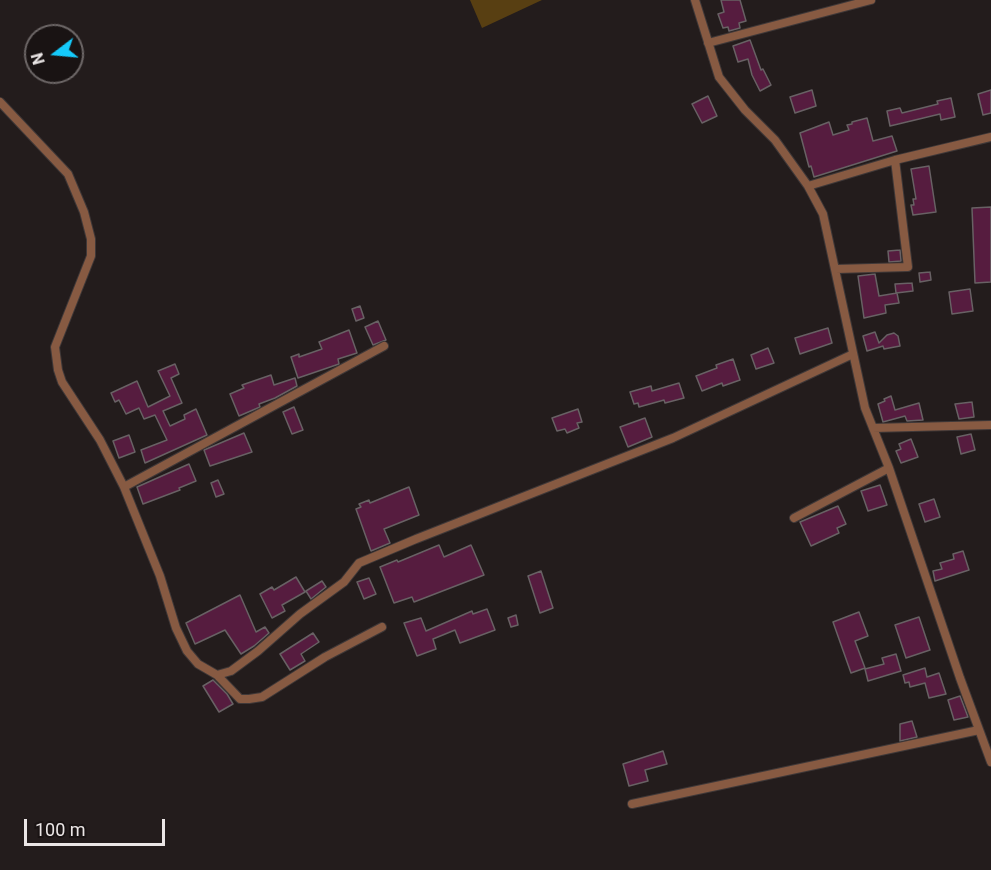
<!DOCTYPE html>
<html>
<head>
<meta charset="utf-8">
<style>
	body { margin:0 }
	#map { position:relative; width:991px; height:870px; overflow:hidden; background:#231c1c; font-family:Roboto,sans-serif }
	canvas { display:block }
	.north { position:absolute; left:24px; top:24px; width:60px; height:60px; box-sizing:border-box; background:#191313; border:2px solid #6d6767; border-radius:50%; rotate:254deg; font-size:16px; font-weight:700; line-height:24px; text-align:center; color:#ebe6e6 }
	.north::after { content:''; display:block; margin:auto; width:21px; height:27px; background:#15cafb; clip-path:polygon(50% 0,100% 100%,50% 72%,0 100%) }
	.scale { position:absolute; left:24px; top:819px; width:141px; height:27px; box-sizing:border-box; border:3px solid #ebe6e6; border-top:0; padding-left:8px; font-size:18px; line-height:21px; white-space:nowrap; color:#ebe6e6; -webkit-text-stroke:4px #191313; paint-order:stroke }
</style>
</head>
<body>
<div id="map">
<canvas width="991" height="870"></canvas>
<div class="north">N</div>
<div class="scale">100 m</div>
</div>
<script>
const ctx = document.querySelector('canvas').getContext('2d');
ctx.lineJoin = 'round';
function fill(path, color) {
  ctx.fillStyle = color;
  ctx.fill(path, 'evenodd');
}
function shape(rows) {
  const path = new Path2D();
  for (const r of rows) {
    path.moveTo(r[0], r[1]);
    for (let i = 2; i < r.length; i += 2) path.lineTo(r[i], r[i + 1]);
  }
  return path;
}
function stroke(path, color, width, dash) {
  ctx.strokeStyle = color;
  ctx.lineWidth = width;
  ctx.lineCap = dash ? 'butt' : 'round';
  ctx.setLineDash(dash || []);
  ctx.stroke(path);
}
const green = shape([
	[470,0,542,0,482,28]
]);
const building = shape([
	[721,0,740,0,746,21,739,23,740,28,729,31,728,27,723,28,718,14,724,12,721,0],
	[750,40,761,70,763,69,771,85,760,91,752,75,748,59,738,62,733,46,750,40],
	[812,90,816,106,795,113,790,97,812,90],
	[991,90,991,113,983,115,978,94,991,90],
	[708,96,717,116,702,123,692,104,708,96],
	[951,98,955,117,941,120,940,114,890,126,887,111,900,108,902,113,938,104,937,101,951,98],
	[867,118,873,141,892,136,897,151,814,177,811,166,809,167,800,133,829,122,833,135,849,130,847,125,852,124,852,122,867,118],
	[929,166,936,212,913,215,911,205,914,205,913,199,916,199,911,169,929,166],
	[991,207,991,282,975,283,972,208,991,207],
	[900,250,901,261,889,262,888,251,900,250],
	[930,272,931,280,920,282,919,273,930,272],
	[875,274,879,296,897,293,899,303,885,305,886,313,864,318,858,276,875,274],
	[912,283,913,291,896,293,895,284,912,283],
	[970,289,973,311,952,314,949,292,970,289],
	[360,306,364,318,356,321,352,309,360,306],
	[378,321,386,340,373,345,365,327,378,321],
	[828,328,832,343,800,354,795,338,828,328],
	[349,330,357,353,338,359,339,364,298,378,291,357,299,354,299,357,322,349,319,342,349,330],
	[875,332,879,343,887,335,894,333,898,336,900,346,884,349,883,346,867,351,863,336,875,332],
	[768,348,774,363,756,369,751,355,768,348],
	[733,359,740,380,723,386,722,383,702,391,696,376,717,368,716,365,733,359],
	[175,364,179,374,171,378,182,403,163,411,170,426,185,419,184,415,196,409,207,435,145,463,141,450,167,440,155,415,144,419,139,408,126,414,119,400,115,402,111,393,137,381,148,407,170,396,158,371,175,364],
	[271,375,274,385,295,378,297,386,275,398,259,404,260,407,239,416,230,394,244,388,242,385,271,375],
	[679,383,684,398,665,403,664,400,639,407,638,403,634,404,630,392,651,386,652,391,679,383],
	[891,396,895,410,919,403,923,420,907,421,905,416,883,422,878,404,885,401,884,399,891,396],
	[972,402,974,417,959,419,955,404,972,402],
	[294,407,303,430,292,434,283,412,294,407],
	[578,409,582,422,577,423,579,428,567,433,565,429,557,431,552,418,578,409],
	[645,418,652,437,628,447,620,427,645,418],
	[244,433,252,452,210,466,204,450,244,433],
	[971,434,975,450,961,454,957,437,971,434],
	[129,435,135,452,119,458,113,441,129,435],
	[911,439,918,457,901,463,896,451,901,449,899,444,911,439],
	[189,464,196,481,179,488,180,490,143,504,137,487,189,464],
	[218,480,224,494,216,497,211,483,218,480],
	[880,485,887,505,868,511,861,491,880,485],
	[409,487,419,515,384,529,390,543,371,551,356,509,361,507,359,504,369,500,370,503,409,487],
	[934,499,940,517,925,522,919,504,934,499],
	[838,506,846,524,837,528,839,533,811,546,800,522,838,506],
	[439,545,444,557,471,545,484,575,414,602,412,597,394,603,380,567,397,560,398,562,439,545],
	[963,551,969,570,935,581,933,571,942,569,940,563,954,559,953,554,963,551],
	[541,571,553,608,540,613,528,576,541,571],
	[296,577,305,592,282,605,285,611,272,618,260,594,272,587,274,590,296,577],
	[369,578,376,594,364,599,357,582,369,578],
	[322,581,326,587,311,599,306,591,322,581],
	[240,595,256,632,265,627,269,633,254,646,241,654,225,630,195,644,186,623,240,595],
	[487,609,495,630,460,643,455,630,433,639,436,649,417,656,404,623,421,618,426,631,472,611,473,614,487,609],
	[859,612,868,636,855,641,865,668,851,673,833,622,859,612],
	[516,615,518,625,511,627,508,618,516,615],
	[919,617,930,650,906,658,895,625,919,617],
	[313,633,319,642,301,654,305,661,290,670,280,654,313,633],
	[896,654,901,671,868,681,865,669,884,664,882,658,896,654],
	[925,668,927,677,939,673,946,694,929,698,925,683,910,687,909,682,905,683,903,675,925,668],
	[213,680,227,694,233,704,219,712,203,686,213,680],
	[960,696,968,717,954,720,948,700,960,696],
	[912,721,917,737,900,741,900,724,912,721],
	[663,751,667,764,645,770,648,781,629,786,623,764,663,751]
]);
const minor = shape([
	[695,0,719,77,745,110,775,140,808,186,823,214,865,408,889,468,960,678,991,762],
	[708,43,871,0],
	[0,102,68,174,84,212,91,239,91,256,55,347,58,370,62,382,100,440,124,487,160,576,176,628,187,651,198,664,217,675,240,699,249,699,262,697,325,657,382,627],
	[808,186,895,160,991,137],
	[836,269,908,267,895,160],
	[873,428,991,425],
	[124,487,384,346],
	[794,518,889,468],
	[217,675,231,671,258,651,300,614,344,582,359,563,416,539,673,438,853,354],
	[632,804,979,730]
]);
fill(green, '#583f12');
fill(building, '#561c3f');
stroke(building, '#686164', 1.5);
stroke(minor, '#3f3838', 10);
stroke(minor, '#875a42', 8);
</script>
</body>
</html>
